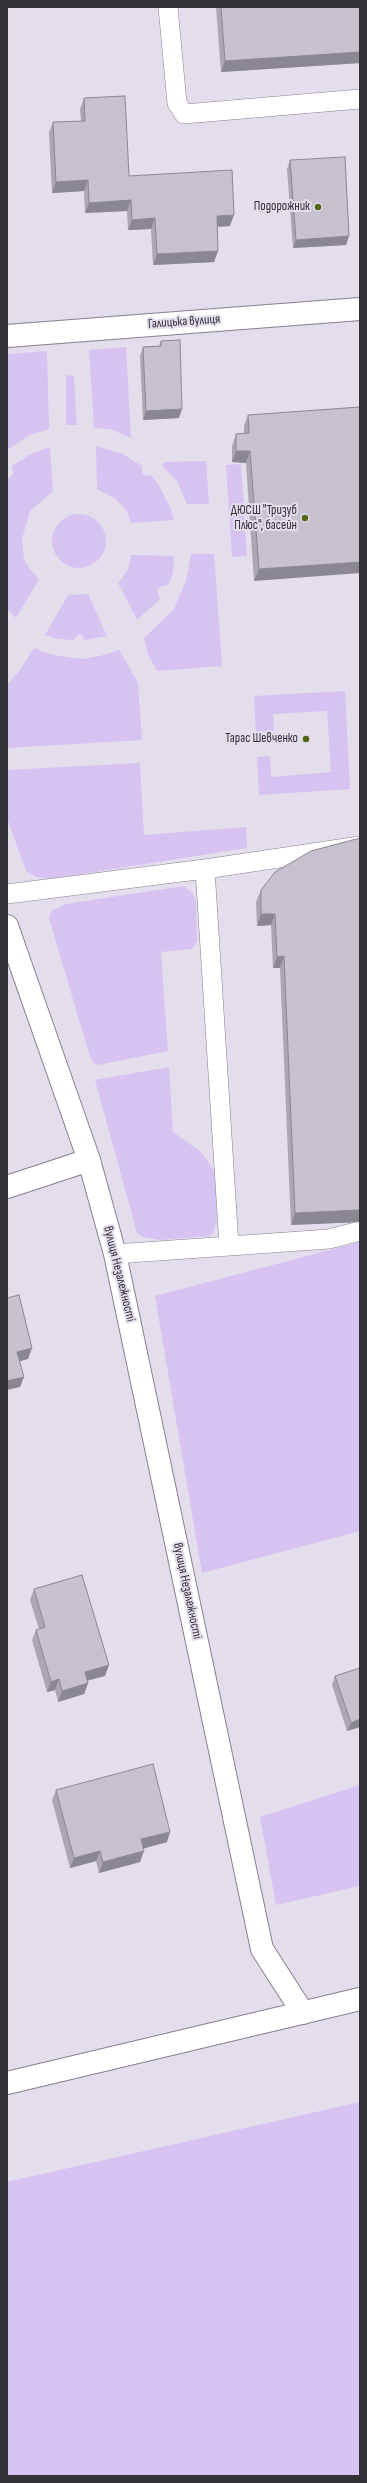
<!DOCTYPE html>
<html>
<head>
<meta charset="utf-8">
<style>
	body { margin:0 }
	#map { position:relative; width:367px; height:2483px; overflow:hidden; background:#e3ddec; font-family:"Sofia Sans Condensed",sans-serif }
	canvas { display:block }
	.frame { position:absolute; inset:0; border:8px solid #333036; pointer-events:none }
</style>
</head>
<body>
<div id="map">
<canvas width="367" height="2483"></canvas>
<div class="frame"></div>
</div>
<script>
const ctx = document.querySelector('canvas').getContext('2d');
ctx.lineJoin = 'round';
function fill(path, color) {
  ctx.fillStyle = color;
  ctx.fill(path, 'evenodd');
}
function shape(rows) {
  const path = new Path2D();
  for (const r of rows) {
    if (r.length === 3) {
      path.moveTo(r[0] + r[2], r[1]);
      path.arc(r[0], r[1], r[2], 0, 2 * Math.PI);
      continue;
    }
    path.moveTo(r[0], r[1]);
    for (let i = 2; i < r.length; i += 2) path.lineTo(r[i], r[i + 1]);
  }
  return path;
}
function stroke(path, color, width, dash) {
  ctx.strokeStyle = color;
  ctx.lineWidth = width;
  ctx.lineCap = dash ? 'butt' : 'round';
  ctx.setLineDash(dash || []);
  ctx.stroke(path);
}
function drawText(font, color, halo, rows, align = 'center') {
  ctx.font = font + ' "Sofia Sans Condensed",sans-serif';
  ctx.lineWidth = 4;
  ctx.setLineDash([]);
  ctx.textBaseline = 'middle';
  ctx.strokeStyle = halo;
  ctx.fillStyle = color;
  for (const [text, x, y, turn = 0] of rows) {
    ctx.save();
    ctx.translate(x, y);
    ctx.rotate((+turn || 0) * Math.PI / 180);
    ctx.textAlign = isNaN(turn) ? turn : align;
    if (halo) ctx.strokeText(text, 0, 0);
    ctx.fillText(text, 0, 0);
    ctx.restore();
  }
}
const green = shape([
	[126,347,131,438,110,429,94,428,89,350],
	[47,351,49,429,28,436,7,450,7,354],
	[66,375,74,376,77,425,66,425],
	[96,446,123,454,142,466,142,473,146,476,151,475,158,484,170,507,174,520,131,523,127,512,116,499,97,489],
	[50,447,53,491,30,511,22,539,24,559,29,568,39,579,16,618,7,609,7,480,13,474,12,466,29,455],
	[206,461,209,504,187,504,177,481,162,466,164,462],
	[241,464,247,556,232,557,226,465],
	[79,541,27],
	[191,554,214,554,222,666,157,671,148,654,144,638,174,609,186,581],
	[131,555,174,556,173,573,168,585,160,587,157,591,160,599,137,620,118,583,128,570],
	[88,594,107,636,84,640,82,635,78,635,73,640,57,639,45,635,68,595],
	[34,648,53,655,82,659,100,656,119,650,138,683,142,740,7,748,7,685,20,670],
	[345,691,350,789,259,795,257,757,270,756,271,777,331,772,327,711,273,714,274,731,256,732,254,696],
	[140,763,144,835,246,827,247,848,50,879,36,877,26,871,7,818,7,770],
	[184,886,193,894,196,901,197,941,192,949,161,952,168,1051,98,1065,94,1063,90,1057,49,918,51,911,66,904],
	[169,1067,173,1132,201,1152,215,1172,217,1220,213,1233,208,1236,160,1240,143,1237,137,1233,95,1080],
	[360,1242,360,1531,202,1573,155,1296],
	[360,1785,360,1886,276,1905,260,1817],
	[360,2102,360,2476,7,2476,7,2182]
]);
const lane = shape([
	[168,7,177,103,184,114,360,99],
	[205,869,229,1246],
	[7,894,205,869,360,846],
	[115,1254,329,1239,360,1231]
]);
const street = shape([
	[7,336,360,309],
	[7,926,89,1160,115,1254,262,1949,303,2013],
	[7,1187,89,1160]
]);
const primary = shape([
	[7,2083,360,1999]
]);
const wall = shape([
	[216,7,360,7,360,63,221,72],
	[84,98,129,176,230,226,217,227,214,262,153,265,151,229,128,230,127,211,85,213,84,191,52,193,49,133,53,122,81,121,80,109],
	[290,160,349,236,346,245,293,248,287,169],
	[161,341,179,418,143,420,140,356,143,347,159,346],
	[360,407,254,581,246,463,232,462,232,446,236,434,244,433,244,426,248,415],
	[360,838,360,1222,291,1225,280,968,273,968,271,925,257,926,256,902,261,890],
	[34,1589,105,1676,87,1681,88,1683,84,1694,58,1702,55,1690,47,1692,32,1640,36,1630,39,1629,30,1600],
	[335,1676,360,1727,347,1731,332,1685],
	[56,1790,167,1842,144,1848,140,1862,99,1873,96,1861,70,1868,52,1800]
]);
const shadedWall = shape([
	[360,52,360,63,221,72,225,61],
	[88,180,84,191,52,193,56,182],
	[131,200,127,211,85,213,89,203],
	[234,215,230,226,213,227,217,216],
	[155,218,151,229,128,230,132,220],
	[349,236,346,245,293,248,296,240],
	[218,251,214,262,153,265,157,254],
	[182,409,179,418,143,420,146,411],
	[236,451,250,451,246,463,232,462],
	[360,562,360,573,254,581,259,569],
	[261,914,275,914,271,925,257,926],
	[284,956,280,968,273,968,277,957],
	[360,1210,360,1222,291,1225,295,1213],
	[32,1348,28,1359,14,1363,17,1352],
	[24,1377,20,1387,7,1390,7,1381],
	[109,1665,105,1676,81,1682,85,1672],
	[59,1679,55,1690,47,1692,51,1682],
	[88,1683,84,1694,58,1702,62,1691],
	[360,1719,360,1727,347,1731,351,1723],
	[170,1832,167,1842,138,1850,141,1839],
	[100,1851,96,1861,70,1868,74,1858],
	[144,1851,140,1862,99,1873,103,1862]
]);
const building = shape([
	[221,7,360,7,360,52,225,61,221,7],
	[125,96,129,176,232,170,234,215,217,216,218,251,157,254,155,218,132,220,131,200,89,203,88,180,56,182,53,122,85,121,84,98,125,96],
	[345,157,349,236,296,240,290,160,345,157],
	[180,340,182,409,146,411,143,347,161,346,161,341,180,340],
	[360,407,360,562,259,569,250,451,236,451,236,434,249,433,248,415,360,407],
	[360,838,360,1210,295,1213,284,956,277,957,275,914,261,914,261,890,275,872,311,851,360,838],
	[19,1295,32,1348,17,1352,24,1377,7,1381,7,1298,19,1295],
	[82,1575,109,1665,85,1672,88,1683,62,1691,59,1679,51,1682,36,1630,45,1627,34,1589,82,1575],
	[360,1668,360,1719,351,1723,335,1676,360,1668],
	[153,1764,170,1832,141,1839,144,1851,103,1862,100,1851,74,1858,56,1790,153,1764]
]);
const markers = [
	[318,207,4,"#516715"],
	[305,518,4,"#516715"],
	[306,739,4,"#516715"]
];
const poiNames = [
	["Подорожник",310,207],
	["ДЮСШ \"Тризуб",297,511],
	["Плюс\", басейн",297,526],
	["Тарас Шевченко",298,739]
];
const streetNames = [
	["Галицька вулиця",184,322,-4],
	["вулиця Незалежності",119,1274,76],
	["вулиця Незалежності",187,1591,78]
];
fill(green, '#d6c3f2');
stroke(lane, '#86818e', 20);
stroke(street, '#86818e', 24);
stroke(primary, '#86818e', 24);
stroke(lane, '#fff', 19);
stroke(street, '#fff', 22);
stroke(primary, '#fff', 22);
fill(wall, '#aba6b2');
fill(shadedWall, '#8b8791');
fill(building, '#c7c1cf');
stroke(building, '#8b8791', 1);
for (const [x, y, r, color] of markers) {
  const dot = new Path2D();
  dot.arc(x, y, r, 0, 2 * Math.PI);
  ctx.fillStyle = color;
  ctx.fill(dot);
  stroke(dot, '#e3ddec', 1.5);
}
drawText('13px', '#333036', '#e3ddec', poiNames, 'right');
drawText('13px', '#333036', '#e3ddec', streetNames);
</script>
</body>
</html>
